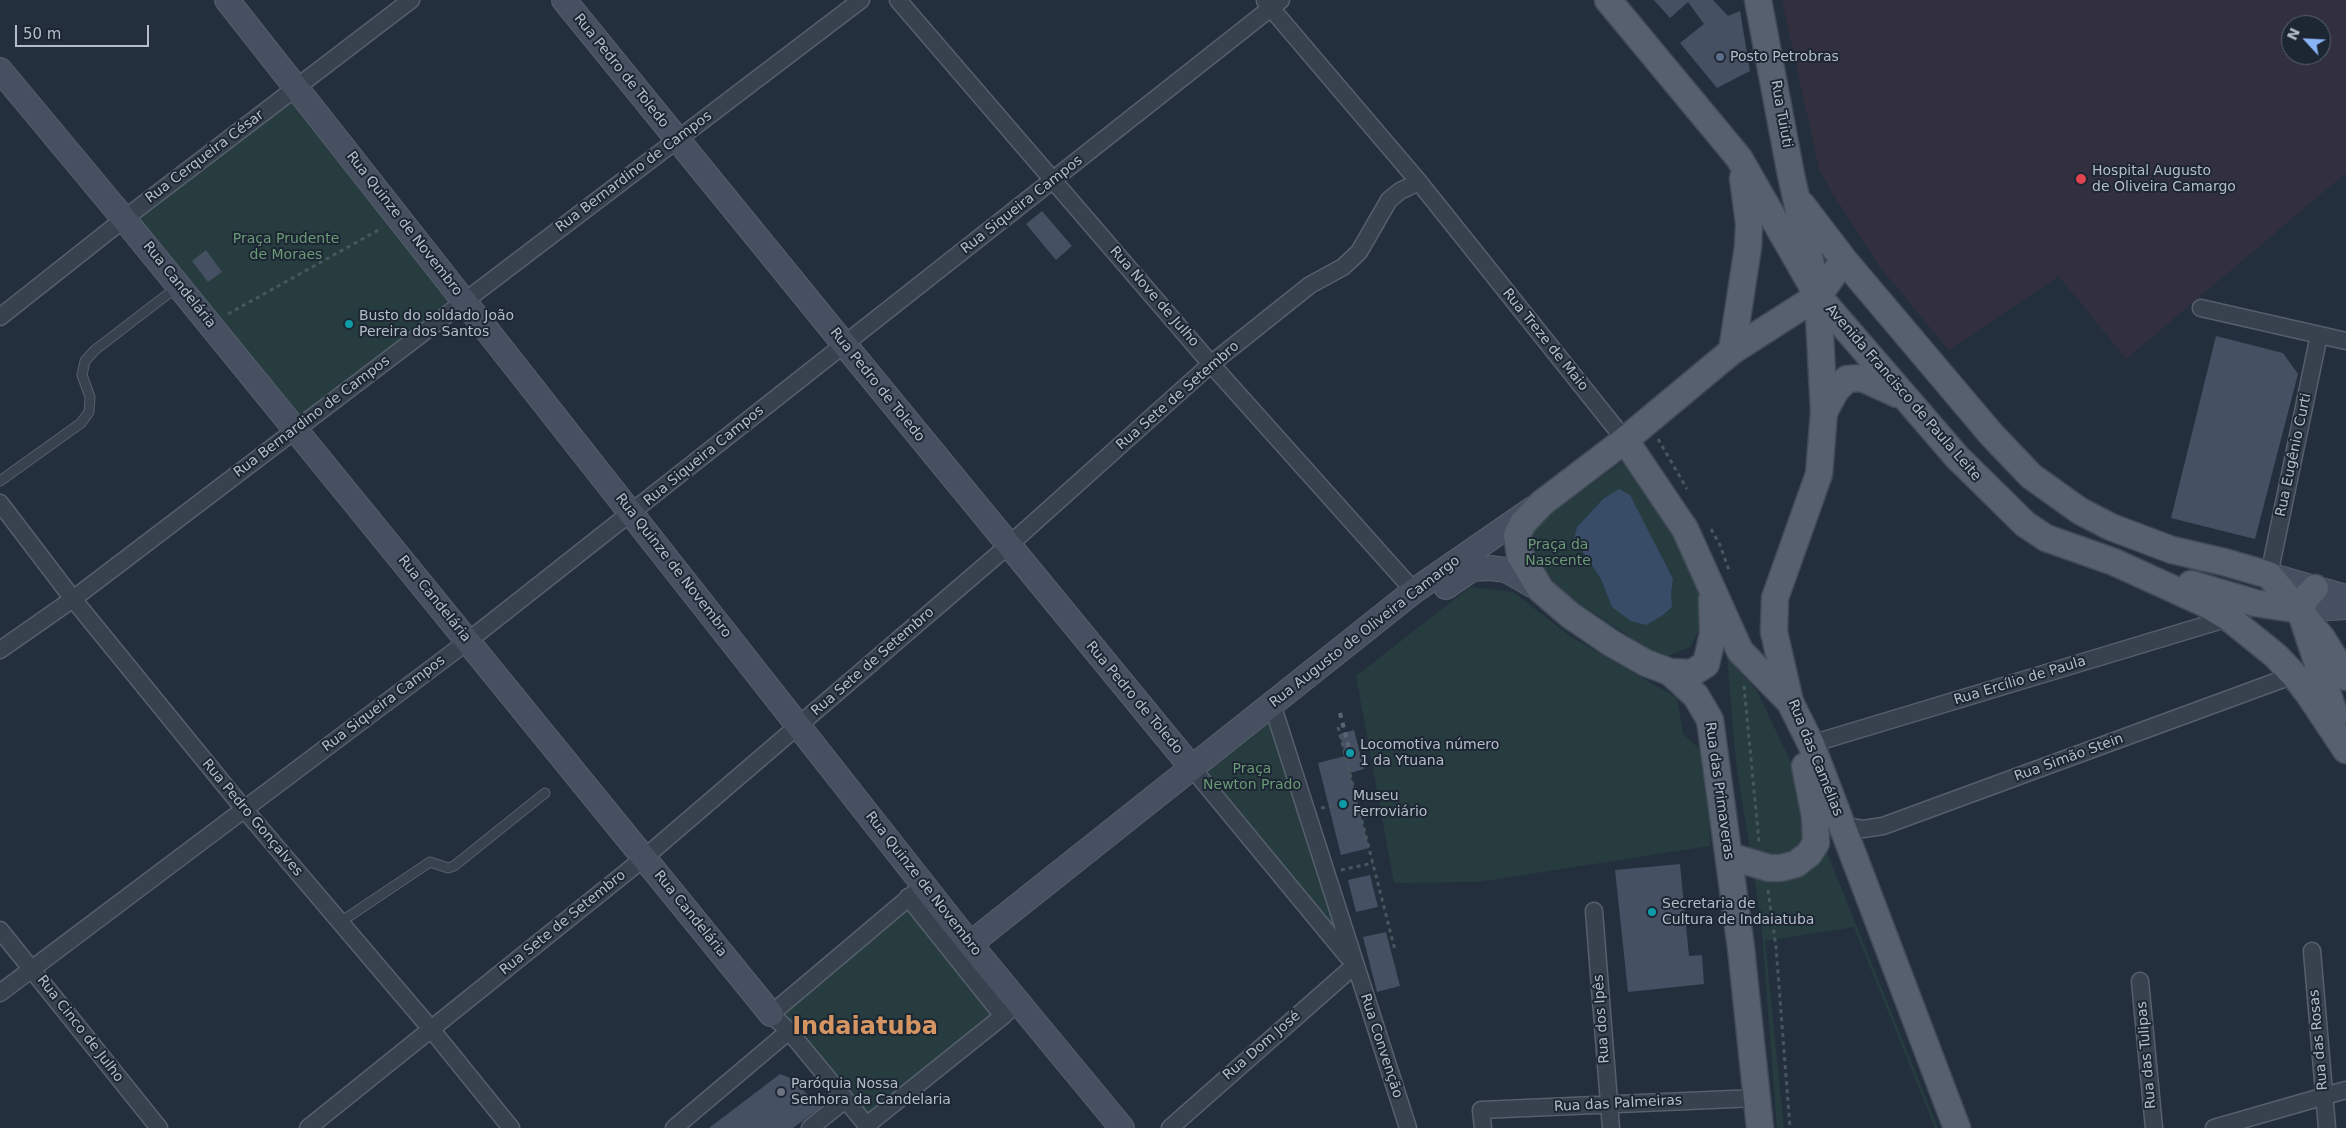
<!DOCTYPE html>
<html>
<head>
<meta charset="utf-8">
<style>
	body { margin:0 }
	#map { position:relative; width:2346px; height:1128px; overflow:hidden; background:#242f3e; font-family:"DejaVu Sans",sans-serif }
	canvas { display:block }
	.north { position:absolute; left:2281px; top:15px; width:50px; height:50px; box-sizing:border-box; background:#1d2633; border:1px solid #59626f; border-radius:50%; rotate:295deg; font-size:14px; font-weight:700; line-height:20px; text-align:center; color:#b4bcc9 }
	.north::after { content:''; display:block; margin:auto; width:18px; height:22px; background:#8ab4f8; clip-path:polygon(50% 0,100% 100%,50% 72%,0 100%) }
	.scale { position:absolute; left:15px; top:25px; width:134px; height:22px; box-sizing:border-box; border:2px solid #b4bcc9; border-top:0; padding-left:6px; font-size:15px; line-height:18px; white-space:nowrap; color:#b4bcc9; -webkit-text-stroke:4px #1d2633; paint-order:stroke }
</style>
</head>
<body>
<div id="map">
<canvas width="2346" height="1128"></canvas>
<div class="north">N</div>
<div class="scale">50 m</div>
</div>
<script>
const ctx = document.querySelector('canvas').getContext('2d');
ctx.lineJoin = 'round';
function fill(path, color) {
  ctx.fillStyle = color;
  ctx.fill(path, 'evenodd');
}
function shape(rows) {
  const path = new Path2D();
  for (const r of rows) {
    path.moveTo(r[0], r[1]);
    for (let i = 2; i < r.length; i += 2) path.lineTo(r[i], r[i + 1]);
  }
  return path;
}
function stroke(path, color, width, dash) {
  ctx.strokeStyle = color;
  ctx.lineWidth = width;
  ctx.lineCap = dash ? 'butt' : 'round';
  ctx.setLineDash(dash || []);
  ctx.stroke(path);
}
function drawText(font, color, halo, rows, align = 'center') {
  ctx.font = font + ' "DejaVu Sans",sans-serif';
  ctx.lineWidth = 4;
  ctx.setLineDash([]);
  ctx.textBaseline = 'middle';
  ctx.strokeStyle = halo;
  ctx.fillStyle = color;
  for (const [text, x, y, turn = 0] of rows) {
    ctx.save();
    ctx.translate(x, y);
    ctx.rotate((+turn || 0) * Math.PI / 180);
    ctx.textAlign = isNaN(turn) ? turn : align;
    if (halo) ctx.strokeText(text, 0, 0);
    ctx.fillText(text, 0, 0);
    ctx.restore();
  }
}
const medical = shape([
	[1782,0,2346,0,2346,173,2126,359,2059,276,1949,350,1880,267,1828,186,1819,169],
	[2291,25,2321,25,2321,55,2291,55]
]);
const green = shape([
	[297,87,464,301,296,429,124,219],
	[1625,460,1710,586,1699,631,1690,647,1668,656,1652,651,1562,592,1538,562,1530,535,1544,518],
	[1603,499,1673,579,1670,592,1672,607,1612,607,1601,579,1574,539,1577,527],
	[1470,587,1513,592,1573,638,1677,698,1683,734,1707,756,1710,846,1478,882,1394,883,1356,676],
	[1727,657,1757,691,1788,756,1938,1128,1935,1128,1854,927,1765,941,1784,1128,1777,1128,1761,920,1736,762],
	[1272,704,1355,965,1192,768],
	[908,897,1003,1016,867,1125,771,1014]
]);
const water = shape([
	[1619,489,1630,495,1673,579,1671,593,1672,607,1663,615,1646,625,1631,621,1612,607,1601,579,1574,539,1577,527,1603,499]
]);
const building = shape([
	[1654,0,1713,0,1728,16,1740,11,1750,71,1717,88,1680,43,1704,24,1688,2,1670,18],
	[1042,211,1072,246,1056,260,1026,224],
	[206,250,222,272,208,282,192,261],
	[2216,336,2283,353,2298,374,2255,539,2171,518],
	[1354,730,1364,769,1350,773,1369,848,1341,855,1318,763,1345,756,1340,734],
	[1680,864,1689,956,1702,955,1704,984,1628,992,1615,870],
	[1370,875,1378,907,1356,912,1348,880],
	[1386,932,1400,986,1377,992,1363,937],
	[780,1074,790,1078,821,1107,793,1128,709,1128]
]);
const path = shape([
	[228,314,382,228],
	[1658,439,1687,489],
	[1711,529,1720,545,1730,573],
	[1744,686,1759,842],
	[1338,727,1395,950],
	[1321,808,1357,801],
	[1341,870,1373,863],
	[1768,890,1776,947,1790,1128]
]);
const lane = shape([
	[0,481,81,423,89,412,90,397,82,375,85,361,95,350,177,287],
	[339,923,430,862,448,868,454,866,545,793]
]);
const street = shape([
	[898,0,1211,364,1414,591],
	[1265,1,1419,182,1625,440],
	[2201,308,2346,341],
	[0,317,124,219,411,0],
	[0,503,73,599,244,809,431,1029,511,1128],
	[2269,575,2319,335],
	[0,650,73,599,861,0],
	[1272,704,1408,1128],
	[1811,744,2229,618],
	[1192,768,1348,957],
	[1842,825,1863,829,1883,826,2294,675],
	[908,897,1003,1016],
	[1594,911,1611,1128],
	[0,930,159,1128],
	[2312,951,2327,1128],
	[2140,981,2154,1128],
	[0,993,468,641,1281,0],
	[867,1125,1003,1016,1018,1001],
	[308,1128,644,858,1009,545,1211,364,1310,285,1343,267,1359,252,1389,200,1400,191,1419,182],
	[674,1128,789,1031],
	[810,1128,845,1100],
	[869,1128,789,1031,771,1014,925,884],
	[1170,1128,1355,965],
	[1483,1128,1481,1110,1756,1098],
	[2214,1128,2346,1090]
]);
const secondary = shape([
	[227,0,970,944,1122,1128],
	[564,0,844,344,1192,768],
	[0,70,124,219,771,1014],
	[2269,575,2346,597],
	[1446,587,1472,569,1490,568,1506,570,1541,590],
	[2300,610,2346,607],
	[970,944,1414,591,1534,508]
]);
const primary = shape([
	[1608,0,1739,158,1818,296,1957,457,2025,524,2046,538,2114,562,2206,604,2229,618,2276,656,2294,675,2308,693,2346,750],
	[1758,0,1791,175,1818,296,1824,412,1819,474,1775,598,1774,632,1790,702,1811,744,1957,1128],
	[1802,205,1844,260,1991,434,2031,476,2080,511,2111,527,2172,550,2224,562,2269,575,2322,638,2346,677],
	[1732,351,1748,247,1749,223,1743,178],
	[1824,412,1836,390,1847,379,1862,378,1897,394],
	[1625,440,1685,529,1740,651,1789,701],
	[2191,584,2255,603,2300,610],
	[2315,588,2305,599,2300,610,2335,716],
	[1670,672,1692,673,1706,664,1713,634,1712,600],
	[1729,856,1769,868,1781,868,1796,864,1809,854,1816,843,1815,817,1805,766],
	[1760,1128,1741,948,1710,720,1696,696,1670,672,1646,663,1611,643,1570,615,1541,590,1520,555,1517,535,1523,523,1542,503,1625,440,1732,351,1818,296,1844,260]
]);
const rail = shape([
	[1340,713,1350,753]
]);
const markers = [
	[1720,57,5,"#5c6f8a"],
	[2081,179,6,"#e0444e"],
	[349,324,5,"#0f9aa8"],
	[1350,753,5,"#0f9aa8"],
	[1343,804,5,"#0f9aa8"],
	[1652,912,5,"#0f9aa8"],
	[781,1092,5,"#6b7280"]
];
const poiNames = [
	["Posto Petrobras",1730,57],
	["Hospital Augusto",2092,171],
	["de Oliveira Camargo",2092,187],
	["Busto do soldado João",359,316],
	["Pereira dos Santos",359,332],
	["Locomotiva número",1360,745],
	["1 da Ytuana",1360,761],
	["Museu",1353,796],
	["Ferroviário",1353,812],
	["Secretaria de",1662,904],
	["Cultura de Indaiatuba",1662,920],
	["Paróquia Nossa",791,1084],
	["Senhora da Candelaria",791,1100]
];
const streetNames = [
	["Rua Pedro de Toledo",621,71,51],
	["Rua Tuiuti",1781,114,80],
	["Rua Cerqueira César",205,157,-37],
	["Rua Bernardino de Campos",634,172,-37],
	["Rua Siqueira Campos",1022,205,-38],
	["Rua Quinze de Novembro",404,224,52],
	["Rua Candelária",179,285,51],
	["Rua Nove de Julho",1154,297,49],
	["Rua Treze de Maio",1545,340,51],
	["Rua Pedro de Toledo",877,385,51],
	["Avenida Francisco de Paula Leite",1903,393,49],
	["Rua Sete de Setembro",1178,396,-41],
	["Rua Bernardino de Campos",312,417,-37],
	["Rua Eugênio Curti",2294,455,-78],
	["Rua Siqueira Campos",704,456,-39],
	["Rua Quinze de Novembro",673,566,52],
	["Rua Candelária",434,599,51],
	["Rua Augusto de Oliveira Camargo",1365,632,-38],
	["Rua Sete de Setembro",873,662,-41],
	["Rua Ercílio de Paula",2020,681,-17],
	["Rua Pedro de Toledo",1134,698,50],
	["Rua Siqueira Campos",384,704,-37],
	["Rua das Camélias",1815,758,68],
	["Rua Simão Stein",2069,758,-20],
	["Rua das Primaveras",1719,791,82],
	["Rua Pedro Gonçalves",252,818,50],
	["Rua Quinze de Novembro",923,884,52],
	["Rua Candelária",690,914,51],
	["Rua Sete de Setembro",563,923,-39],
	["Rua dos Ipês",1602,1019,-94],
	["Rua Cinco de Julho",80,1029,52],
	["Rua das Rosas",2319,1040,-95],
	["Rua Dom José",1262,1046,-41],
	["Rua Convenção",1381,1046,72],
	["Rua das Tulipas",2147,1055,-95],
	["Rua das Palmeiras",1618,1104,-3]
];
const parkNames = [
	["Praça Prudente",286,239],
	["de Moraes",286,255],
	["Praça da",1558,545],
	["Nascente",1558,561],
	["Praça",1252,769],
	["Newton Prado",1252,785]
];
const townNames = [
	["Indaiatuba",865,1028]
];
fill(medical, '#32303f');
fill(green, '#263c3f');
fill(water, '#394c67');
fill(building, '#455162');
stroke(lane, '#565f6c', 11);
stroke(street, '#565f6c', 19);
stroke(secondary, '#565f6c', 26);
stroke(primary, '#414a57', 29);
stroke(path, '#44595c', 3, [4, 4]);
stroke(lane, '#38414e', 9);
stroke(street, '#38414e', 16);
stroke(secondary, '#465061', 24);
stroke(primary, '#56606e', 26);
stroke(rail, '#5a6575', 4, [5, 5]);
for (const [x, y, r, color] of markers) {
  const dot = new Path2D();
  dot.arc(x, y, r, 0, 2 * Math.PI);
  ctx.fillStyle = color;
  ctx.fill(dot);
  stroke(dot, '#1d2633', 2);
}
drawText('14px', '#b4bcc9', '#1d2633', poiNames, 'left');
drawText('14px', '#b4bcc9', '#1d2633', streetNames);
drawText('14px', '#6b9a76', '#1d2633', parkNames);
drawText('bold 24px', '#d59563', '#1d2633', townNames);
</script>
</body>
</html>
